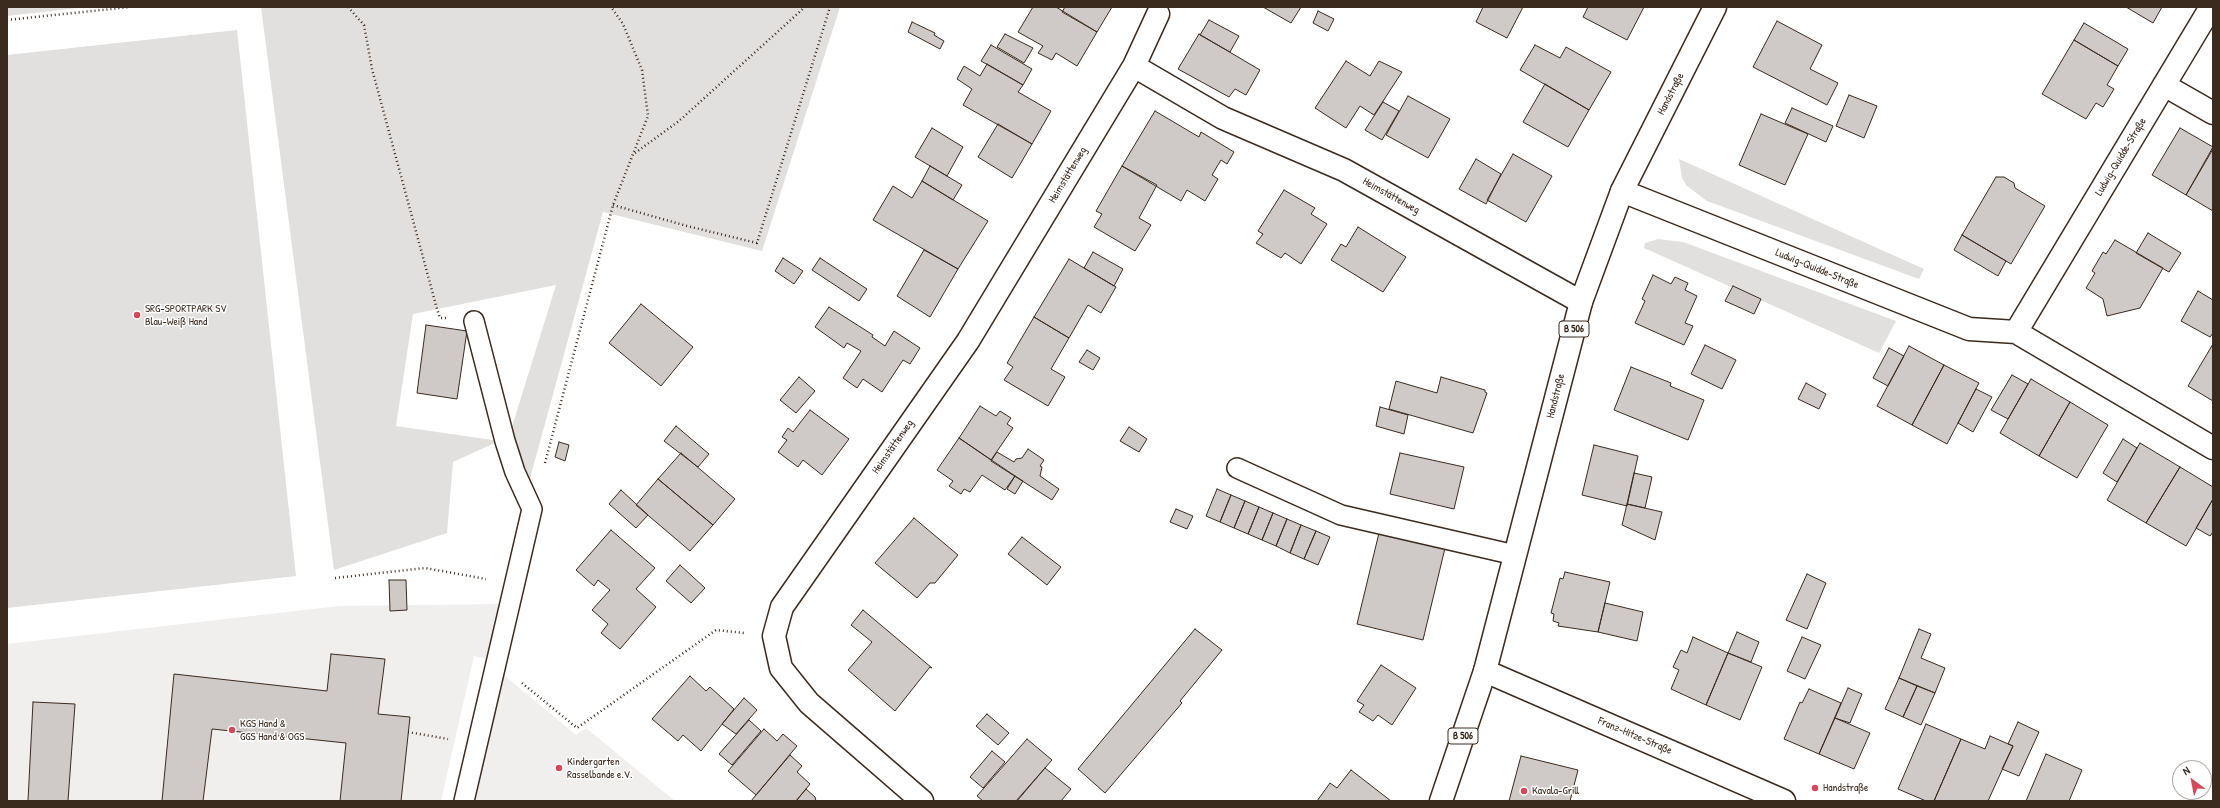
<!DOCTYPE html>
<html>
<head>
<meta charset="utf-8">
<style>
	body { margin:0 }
	#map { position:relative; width:2220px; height:808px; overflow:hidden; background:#fff; font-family:"Patrick Hand",sans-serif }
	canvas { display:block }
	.frame { position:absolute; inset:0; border:8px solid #3b2a1e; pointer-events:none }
	.north { position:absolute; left:2172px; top:760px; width:40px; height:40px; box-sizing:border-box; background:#fff; border:1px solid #b1aaa5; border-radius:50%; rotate:328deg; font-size:11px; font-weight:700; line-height:16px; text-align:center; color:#3b2a1e }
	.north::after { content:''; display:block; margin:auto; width:14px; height:18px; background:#d1495b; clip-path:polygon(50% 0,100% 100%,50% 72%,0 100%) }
</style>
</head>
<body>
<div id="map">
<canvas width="2220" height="808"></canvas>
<div class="frame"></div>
<div class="north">N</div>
</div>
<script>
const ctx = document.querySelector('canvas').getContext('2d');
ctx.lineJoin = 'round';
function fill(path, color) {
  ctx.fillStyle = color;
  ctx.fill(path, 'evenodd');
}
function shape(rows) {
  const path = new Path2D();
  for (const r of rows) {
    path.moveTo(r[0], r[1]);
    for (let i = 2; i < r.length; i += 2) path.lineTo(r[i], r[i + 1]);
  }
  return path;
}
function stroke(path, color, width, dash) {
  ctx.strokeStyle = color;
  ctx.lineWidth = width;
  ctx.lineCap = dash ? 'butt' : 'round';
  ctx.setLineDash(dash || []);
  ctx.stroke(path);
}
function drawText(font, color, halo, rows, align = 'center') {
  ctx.font = font + ' "Patrick Hand",sans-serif';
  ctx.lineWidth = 3;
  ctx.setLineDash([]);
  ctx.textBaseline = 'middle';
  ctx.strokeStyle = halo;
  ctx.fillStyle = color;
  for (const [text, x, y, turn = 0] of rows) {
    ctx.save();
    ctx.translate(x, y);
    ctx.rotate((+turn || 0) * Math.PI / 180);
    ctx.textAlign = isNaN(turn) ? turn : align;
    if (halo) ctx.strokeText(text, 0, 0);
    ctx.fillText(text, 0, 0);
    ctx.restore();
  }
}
const built = shape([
	[504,604,491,660,474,656,441,801,7,801,7,644,339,606],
	[504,675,576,735,586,728,675,801,475,801]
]);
const green = shape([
	[7,7,87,7,7,16],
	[261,7,840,7,762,251,603,212,529,482,510,433,556,285,413,314,396,426,499,441,453,462,447,533,334,570],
	[237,30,296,576,7,608,7,55],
	[1679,159,1924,269,1919,279,1707,201,1687,186,1682,178],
	[1658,239,1683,242,1896,321,1879,353,1644,248,1645,243]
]);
const building = shape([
	[1033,7,1056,7,1097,32,1077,66,1056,53,1052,60,1038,53,1043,46,1018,32,1033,7],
	[1065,7,1112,7,1097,32,1062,12,1065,7],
	[1263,7,1301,7,1291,23,1263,7],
	[1483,7,1523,7,1507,38,1476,22,1483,7],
	[1588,7,1644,7,1627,40,1583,17,1588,7],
	[2126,7,2162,7,2153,23,2126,7],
	[1318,11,1334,19,1328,31,1313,23,1318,11],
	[1209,20,1239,36,1230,52,1200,35,1209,20],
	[1777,21,1822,45,1810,69,1838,83,1827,105,1753,67,1777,21],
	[912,22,935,33,934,35,944,41,940,49,908,32,912,22],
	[2084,23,2128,49,2118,66,2074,40,2084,23],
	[1005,34,1033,48,1024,63,997,47,1005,34],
	[1199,34,1260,70,1246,95,1235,89,1229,97,1178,69,1199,34],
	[2074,40,2118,66,2107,85,2114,89,2103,107,2096,103,2086,119,2042,94,2074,40],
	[991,45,1032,69,1023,85,981,61,991,45],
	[1535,45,1560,58,1566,47,1611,72,1589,110,1520,70,1535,45],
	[1346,61,1370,76,1379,61,1402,72,1374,115,1360,106,1346,128,1315,108,1346,61],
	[987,64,1023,85,1018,92,1051,111,1032,144,963,105,972,89,957,79,964,66,980,76,987,64],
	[1545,84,1589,110,1568,147,1523,122,1545,84],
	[1849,95,1877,106,1864,138,1836,126,1849,95],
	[1408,96,1450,119,1428,158,1386,135,1408,96],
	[1383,102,1399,111,1382,140,1365,130,1383,102],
	[1792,108,1833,126,1826,142,1785,123,1792,108],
	[1155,111,1199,137,1201,132,1234,152,1227,164,1221,160,1212,175,1218,179,1205,201,1187,190,1181,201,1122,166,1155,111],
	[1761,114,1808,134,1785,185,1739,165,1761,114],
	[998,124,1032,144,1012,178,978,157,998,124],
	[932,128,963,147,947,176,915,157,932,128],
	[2180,128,2213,147,2186,195,2152,175,2180,128],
	[2213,149,2213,211,2186,195,2213,149],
	[1513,154,1552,176,1526,222,1487,200,1513,154],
	[1476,159,1501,174,1486,204,1459,189,1476,159],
	[930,166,962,185,953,200,922,181,930,166],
	[1122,166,1157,185,1139,218,1151,225,1135,251,1094,227,1102,214,1096,211,1122,166],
	[1996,177,2004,177,2014,183,2015,188,2045,206,2011,264,1962,235,1996,177],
	[922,181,988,221,958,269,873,220,893,186,912,198,922,181],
	[1284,190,1315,208,1311,214,1327,224,1301,264,1285,253,1281,258,1256,243,1263,234,1258,231,1284,190],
	[1358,227,1406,257,1383,292,1331,260,1341,244,1346,247,1358,227],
	[2148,233,2181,253,2169,272,2136,253,2148,233],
	[1962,235,2006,261,1998,276,1954,250,1962,235],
	[2115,240,2163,268,2140,308,2107,316,2103,299,2086,288,2095,273,2092,271,2103,252,2106,254,2115,240],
	[924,250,958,269,930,317,897,296,924,250],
	[1093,252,1123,269,1114,286,1084,268,1093,252],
	[783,258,803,271,794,284,775,271,783,258],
	[820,258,867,289,859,301,812,270,820,258],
	[1069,259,1116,287,1101,313,1088,305,1069,338,1034,317,1069,259],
	[1653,275,1671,284,1675,277,1688,283,1685,290,1697,296,1685,323,1693,326,1684,345,1635,323,1645,301,1642,299,1653,275],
	[1733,286,1761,299,1754,314,1725,301,1733,286],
	[2198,291,2213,300,2213,333,2210,337,2181,321,2198,291],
	[641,304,693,347,661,386,609,343,641,304],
	[829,307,873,335,872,337,885,346,894,331,920,348,910,364,903,360,882,392,863,379,857,388,843,378,861,351,847,343,844,348,815,327,829,307],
	[1034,317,1069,338,1051,369,1065,377,1048,406,1004,380,1013,367,1007,363,1034,317],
	[426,325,467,331,457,399,417,393,426,325],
	[2213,344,2213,401,2188,386,2213,344],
	[1705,345,1736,360,1722,389,1691,374,1705,345],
	[1909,346,1944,365,1912,425,1877,406,1909,346],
	[1889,348,1904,356,1888,386,1873,378,1889,348],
	[1087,350,1100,358,1093,370,1079,362,1087,350],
	[1944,365,1979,383,1947,444,1912,425,1944,365],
	[1631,367,1671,383,1670,386,1704,400,1688,440,1614,410,1631,367],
	[2012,375,2028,384,2008,419,1991,410,2012,375],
	[799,377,815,391,796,413,780,400,799,377],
	[1441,377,1485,390,1485,392,1487,393,1473,433,1389,409,1396,381,1437,393,1441,377],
	[2031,379,2070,402,2039,456,2000,433,2031,379],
	[1806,383,1826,394,1819,409,1798,399,1806,383],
	[1976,389,1992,397,1973,432,1958,423,1976,389],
	[2070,402,2108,425,2077,478,2039,456,2070,402],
	[980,406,996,416,1000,411,1011,418,1007,424,1013,428,991,460,959,438,980,406],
	[1380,407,1408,415,1404,434,1376,426,1380,407],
	[810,410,849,439,822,475,803,460,798,467,778,452,787,440,782,437,788,428,793,432,810,410],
	[676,426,709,454,698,467,664,441,676,426],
	[1129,427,1147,439,1139,452,1120,441,1129,427],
	[959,438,1015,476,1005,490,982,475,970,492,964,489,961,494,949,486,953,481,937,470,959,438],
	[2123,439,2137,448,2117,482,2103,473,2123,439],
	[559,442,569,445,565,461,555,457,559,442],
	[2140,443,2180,467,2146,523,2107,500,2140,443],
	[1594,445,1638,456,1627,506,1582,495,1594,445],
	[1028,449,1044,460,1040,466,1042,467,1040,476,1059,489,1052,500,991,461,997,452,1014,462,1016,459,1022,458,1028,449],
	[681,453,735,499,713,525,658,479,681,453],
	[1400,453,1464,467,1454,509,1390,494,1400,453],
	[2180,467,2213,487,2213,499,2186,546,2146,523,2180,467],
	[1634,473,1652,477,1645,508,1627,504,1634,473],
	[1015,476,1023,481,1015,494,1007,489,1015,476],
	[658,479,713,525,690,551,636,505,658,479],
	[1217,489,1231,495,1220,522,1206,516,1217,489],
	[621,490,648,515,636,528,609,504,621,490],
	[1231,495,1245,501,1234,528,1220,522,1231,495],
	[2213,499,2213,532,2210,536,2196,528,2213,499],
	[1245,501,1259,507,1248,534,1234,528,1245,501],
	[1627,504,1662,512,1655,540,1622,525,1627,504],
	[1259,507,1273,513,1262,540,1248,534,1259,507],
	[1176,509,1193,516,1187,529,1170,522,1176,509],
	[1273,513,1287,519,1276,546,1262,540,1273,513],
	[914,518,958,555,935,583,930,583,917,598,875,563,914,518],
	[1287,519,1301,525,1290,553,1276,546,1287,519],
	[1301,525,1316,531,1304,559,1290,553,1301,525],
	[611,530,655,568,636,589,656,607,620,649,601,633,608,624,592,610,610,590,598,580,594,586,576,570,611,530],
	[1316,531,1330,537,1318,565,1304,559,1316,531],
	[1379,533,1445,548,1423,640,1357,624,1379,533],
	[1022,537,1061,567,1047,585,1008,554,1022,537],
	[680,565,705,588,691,603,666,581,680,565],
	[1565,572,1610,582,1598,632,1558,626,1559,623,1553,621,1554,614,1551,613,1560,578,1563,579,1565,572],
	[1807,574,1826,583,1807,629,1786,620,1807,574],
	[389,580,406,580,407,610,390,611,389,580],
	[1605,603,1643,612,1637,641,1598,632,1605,603],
	[863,610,932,668,930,667,895,711,848,670,872,642,851,625,863,610],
	[1195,629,1222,650,1180,701,1182,703,1105,793,1078,769,1195,629],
	[1919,629,1931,634,1921,658,1945,668,1935,693,1899,678,1919,629],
	[1737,632,1759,642,1751,662,1728,653,1737,632],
	[1693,637,1728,653,1706,705,1671,689,1679,670,1673,667,1681,650,1687,653,1693,637],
	[1802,637,1821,645,1805,679,1787,671,1802,637],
	[1728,653,1762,667,1740,720,1706,705,1728,653],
	[331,654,385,659,378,714,410,717,401,801,340,801,346,743,212,729,203,801,162,801,174,674,327,691,331,654],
	[1381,665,1416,688,1392,725,1378,715,1373,721,1359,712,1364,705,1357,701,1381,665],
	[690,676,706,691,710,687,734,709,701,751,683,735,678,741,652,719,690,676],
	[1899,678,1917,686,1903,717,1885,709,1899,678],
	[1917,686,1935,693,1921,725,1903,717,1917,686],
	[1848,688,1862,694,1850,723,1835,718,1848,688],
	[1809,689,1841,703,1819,754,1784,739,1800,702,1802,703,1809,689],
	[744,698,757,710,736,734,722,724,744,698],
	[33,702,75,704,68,801,28,801,33,702],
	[987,714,1009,733,998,745,976,726,987,714],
	[1835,718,1870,733,1854,769,1819,754,1835,718],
	[749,720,761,731,732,765,719,754,749,720],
	[2018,722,2039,732,2019,776,2002,769,2013,746,2008,744,2018,722],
	[1926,724,1961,739,1934,801,1926,801,1898,789,1926,724],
	[764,729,777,741,783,734,797,746,756,795,728,771,764,729],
	[1990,736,2013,746,1988,801,1934,801,1961,739,1985,749,1990,736],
	[1027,739,1052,760,1016,801,983,801,977,796,1027,739],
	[992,751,1005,762,983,788,970,777,992,751],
	[2046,754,2082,770,2069,801,2026,801,2046,754],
	[790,755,802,766,797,772,810,784,806,789,796,801,751,801,790,755],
	[1521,756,1578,770,1570,801,1509,801,1521,756],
	[1045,768,1071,789,1061,801,1017,801,1045,768],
	[1351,770,1391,801,1317,801,1330,783,1337,788,1351,770],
	[806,789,815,797,816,801,796,801,806,789]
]);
const path = shape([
	[348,7,364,25,372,69,437,309,440,318,446,318],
	[7,20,130,7],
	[635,153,679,121,805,7],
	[613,205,687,226,757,243,830,7],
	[545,463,613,205,648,116,642,70,623,24,611,7],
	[335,578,425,568,486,579],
	[522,683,577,728,716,630,744,633],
	[408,732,448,739]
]);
const service = shape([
	[1237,468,1341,515,1515,555],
	[464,801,532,509,515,472,505,441,474,321]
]);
const minor = shape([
	[1134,66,1223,118,1344,170,1581,302],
	[2164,85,2213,113],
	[1622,191,1969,329,2016,332,2213,448],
	[2016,332,2211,7],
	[1485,671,1784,801],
	[922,801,809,703,781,668,774,636,782,607,968,341,1134,66,1158,14]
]);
const primary = shape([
	[1441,801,1485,671,1581,302,1622,191,1715,7]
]);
const markers = [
	[137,315,4,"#d1495b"],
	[232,730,4,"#d1495b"],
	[559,768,4,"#d1495b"],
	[1815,788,4,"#d1495b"],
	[1524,791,4,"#d1495b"]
];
const shields = [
	[1574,329,30],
	[1463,736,30]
];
const shieldNames = [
	["B 506",1574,329],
	["B 506",1463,736]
];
const streetNames = [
	["Handstraße",1671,94,-63],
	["Ludwig-Quidde-Straße",2121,157,-59],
	["Heimstättenweg",1068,175,-59],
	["Heimstättenweg",1391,196,29],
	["Ludwig-Quidde-Straße",1817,269,22],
	["Handstraße",1556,396,-76],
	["Heimstättenweg",893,447,-55],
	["Franz-Hitze-Straße",1635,736,23]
];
const poiNames = [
	["SRG-SPORTPARK SV",145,309],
	["Blau-Weiß Hand",145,322],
	["KGS Hand &",240,724],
	["GGS Hand & OGS",240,737],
	["Kindergarten",567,762],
	["Rasselbande e.V.",567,775],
	["Handstraße",1823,788],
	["Kavala-Grill",1532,791]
];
fill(built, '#f1efee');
fill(green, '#e2e0de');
fill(building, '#cfcac7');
stroke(building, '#3b2a1e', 1);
stroke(service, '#3b2a1e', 22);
stroke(minor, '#3b2a1e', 25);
stroke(primary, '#3b2a1e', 25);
stroke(path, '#3b2a1e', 2.5, [1, 3]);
stroke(service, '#fff', 19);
stroke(minor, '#fff', 22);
stroke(primary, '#fff', 22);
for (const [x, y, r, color] of markers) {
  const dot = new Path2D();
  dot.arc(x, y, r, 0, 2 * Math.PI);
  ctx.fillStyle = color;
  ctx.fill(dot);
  stroke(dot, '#fff', 1.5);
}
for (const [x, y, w] of shields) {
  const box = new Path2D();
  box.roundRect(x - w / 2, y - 8, w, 16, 3);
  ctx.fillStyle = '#fff';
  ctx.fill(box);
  stroke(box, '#3b2a1e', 1);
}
drawText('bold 10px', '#3b2a1e', null, shieldNames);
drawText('11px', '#3b2a1e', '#fff', streetNames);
drawText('11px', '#3b2a1e', '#fff', poiNames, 'left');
</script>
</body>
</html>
